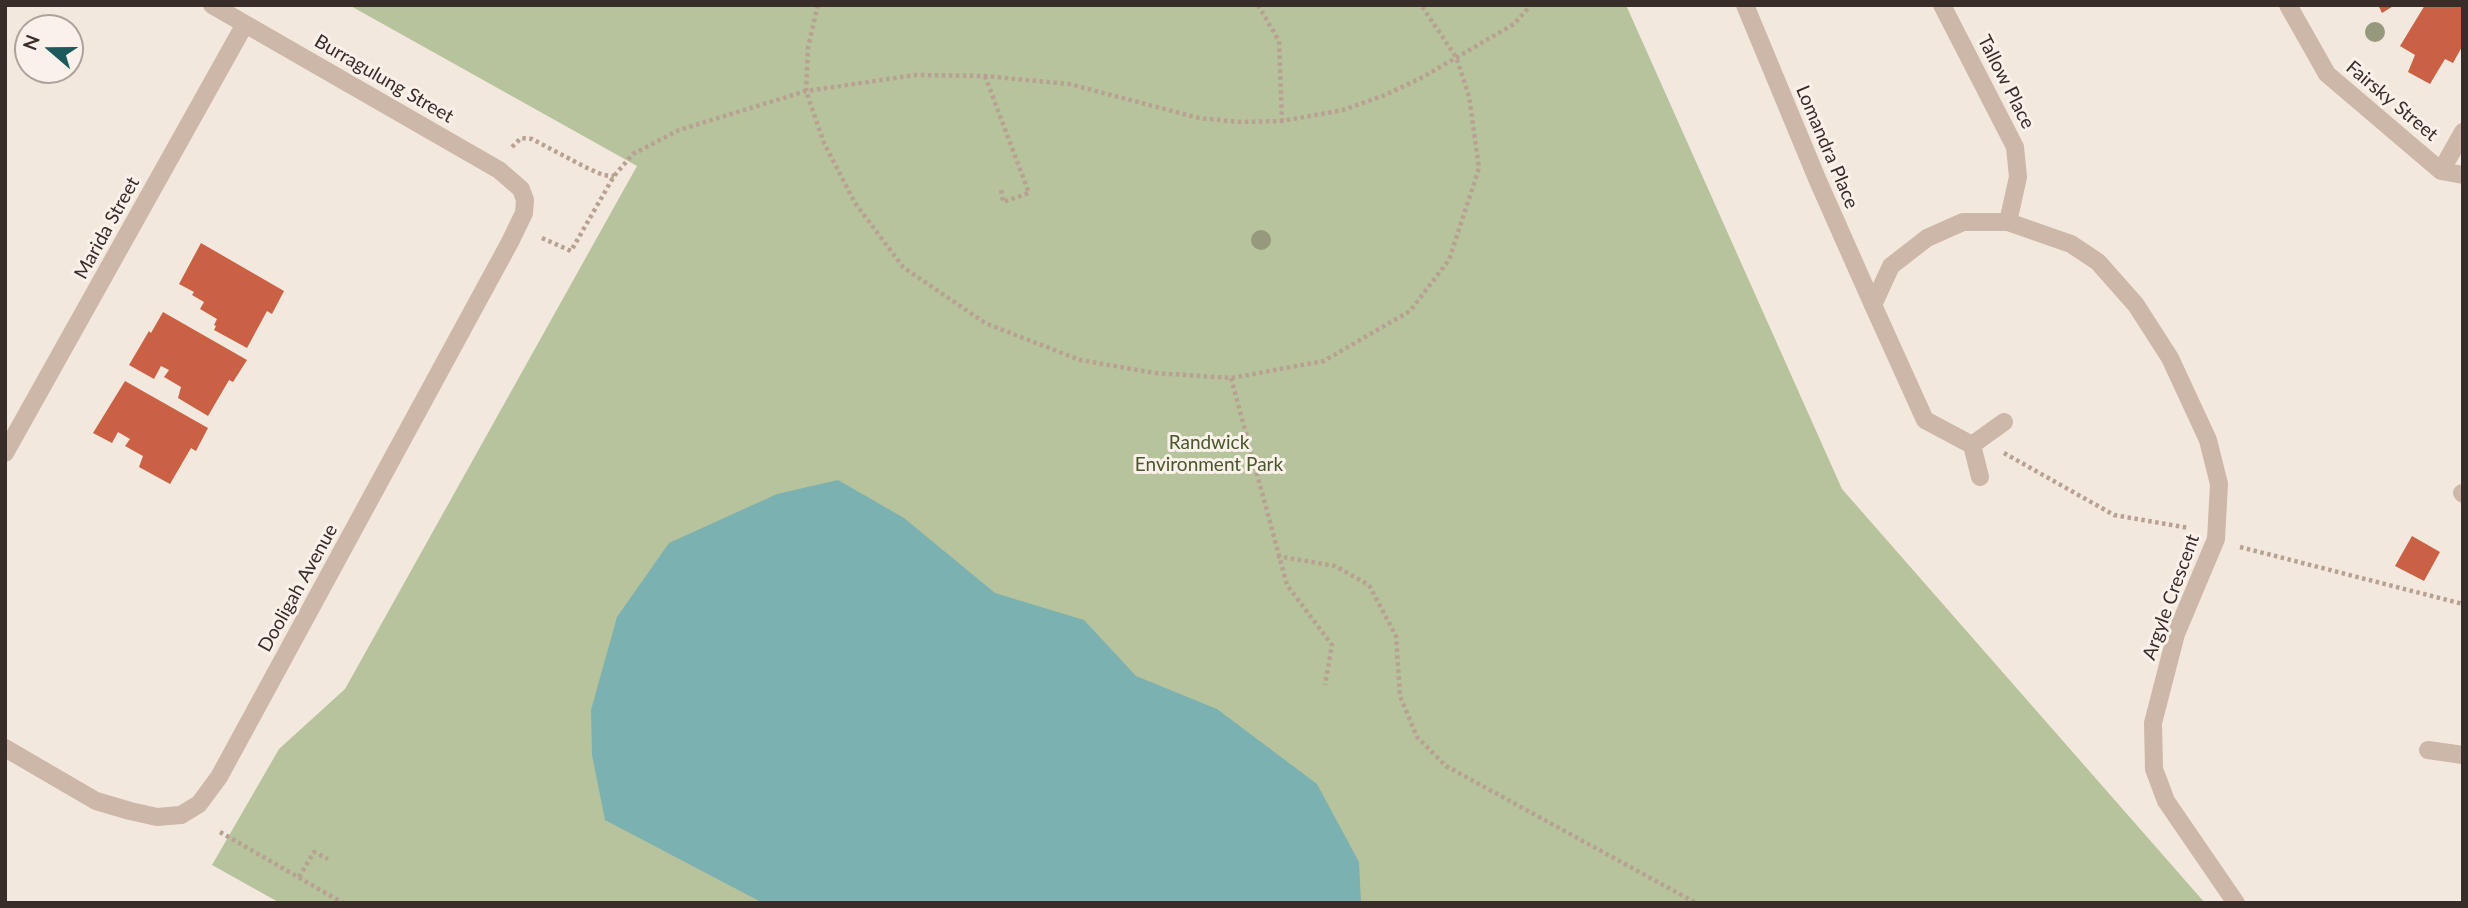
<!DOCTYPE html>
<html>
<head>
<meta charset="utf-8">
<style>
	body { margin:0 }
	#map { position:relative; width:2468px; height:908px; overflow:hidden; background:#f3e8dd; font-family:Lato,sans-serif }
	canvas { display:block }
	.frame { position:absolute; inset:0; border:7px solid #392d29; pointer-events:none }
	.north { position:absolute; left:14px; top:14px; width:70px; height:70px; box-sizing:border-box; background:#faf2ea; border:2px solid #ada39d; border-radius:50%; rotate:290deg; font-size:19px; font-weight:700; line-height:28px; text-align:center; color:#392d29 }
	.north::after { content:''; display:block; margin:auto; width:24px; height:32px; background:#1c5a5c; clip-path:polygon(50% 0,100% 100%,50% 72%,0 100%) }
</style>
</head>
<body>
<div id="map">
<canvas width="2468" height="908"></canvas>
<div class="frame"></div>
<div class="north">N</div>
</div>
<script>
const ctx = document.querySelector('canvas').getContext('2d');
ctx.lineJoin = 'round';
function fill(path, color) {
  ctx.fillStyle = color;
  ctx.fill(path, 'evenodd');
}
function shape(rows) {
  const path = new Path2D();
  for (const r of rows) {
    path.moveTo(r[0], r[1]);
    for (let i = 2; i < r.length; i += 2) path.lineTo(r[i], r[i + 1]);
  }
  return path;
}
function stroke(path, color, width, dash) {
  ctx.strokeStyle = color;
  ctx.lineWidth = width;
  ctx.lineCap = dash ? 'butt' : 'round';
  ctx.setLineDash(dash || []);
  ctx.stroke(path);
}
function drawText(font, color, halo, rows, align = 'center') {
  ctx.font = font + ' Lato,sans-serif';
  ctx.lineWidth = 6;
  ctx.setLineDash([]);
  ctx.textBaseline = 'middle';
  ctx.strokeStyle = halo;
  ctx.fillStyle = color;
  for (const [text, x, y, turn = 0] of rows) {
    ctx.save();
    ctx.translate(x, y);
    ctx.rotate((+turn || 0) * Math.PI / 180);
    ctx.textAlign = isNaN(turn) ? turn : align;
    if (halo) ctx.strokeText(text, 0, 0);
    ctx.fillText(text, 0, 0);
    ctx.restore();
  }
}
const green = shape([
	[349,5,1626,5,1842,489,2205,903,280,903,212,865,279,749,345,689,637,166]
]);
const water = shape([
	[838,480,904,518,995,593,1084,620,1136,676,1217,709,1317,784,1359,862,1361,903,763,903,605,820,592,755,591,710,617,617,669,543,777,494]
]);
const building = shape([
	[2378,5,2395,5,2382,13],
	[2425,5,2463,5,2463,45,2453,63,2445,59,2430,84,2408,72,2415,55,2400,46],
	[201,243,284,291,272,314,267,311,247,348,214,330,216,326,214,325,217,319,200,309,204,302,192,295,194,292,179,284],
	[163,312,247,360,233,382,229,380,208,416,178,398,181,387,164,377,169,370,161,366,154,379,129,365,149,331,151,333],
	[125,381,208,428,196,451,191,448,170,484,139,467,143,456,125,446,130,439,118,432,112,443,93,433],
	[2412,536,2440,552,2424,581,2395,566]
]);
const path = shape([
	[818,5,808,47,806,91,824,143,855,203,903,267,985,323,1080,360,1155,373,1231,378,1324,361,1410,311,1449,260,1479,168,1469,96,1456,57,1421,5],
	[1258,5,1279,41,1282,121],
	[985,76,1029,193,1003,202,1001,189],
	[512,147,521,138,532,139,585,167,603,175,614,176],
	[542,238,571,251,614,176,633,154,679,130,806,91,916,75,985,76,1069,84,1199,118,1240,122,1282,121,1343,110,1385,95,1423,77,1514,24,1531,5],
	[1231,378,1287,585,1332,645,1325,685],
	[2004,453,2114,515,2189,528],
	[2240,547,2463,604],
	[1277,556,1335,566,1369,585,1396,636,1400,696,1417,737,1446,766,1696,903],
	[220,832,343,903],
	[299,877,314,852,328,859]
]);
const minor = shape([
	[1745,5,1818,181,1873,305],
	[1942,5,2015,147,2018,177,2008,222],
	[2288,5,2327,74,2441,171,2463,175],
	[2441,171,2463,132],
	[1972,445,2004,422],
	[5,453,245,24],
	[1980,477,1972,445,1925,420,1873,305,1891,266,1927,238,1963,222,2008,222,2071,244,2098,262,2136,305,2170,358,2208,440,2219,484,2216,539,2176,634,2153,723,2154,769,2166,801,2236,903],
	[2462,493,2463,494],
	[5,748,96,801,130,811,157,817,181,815,199,804,219,777,510,242,524,213,525,200,521,189,499,170,212,5],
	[2428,750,2463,755]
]);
const trees = [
	[2375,32],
	[1261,240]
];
const streetNames = [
	["Burragulung Street",384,79,30],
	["Tallow Place",2006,82,63],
	["Fairsky Street",2392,101,40],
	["Lomandra Place",1827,147,67],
	["Marida Street",107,228,-61],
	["Dooligah Avenue",298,588,-61],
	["Argyle Crescent",2171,597,-70]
];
const parkNames = [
	["Randwick",1209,443],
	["Environment Park",1209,465]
];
fill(green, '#b7c39c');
fill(water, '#7bb1b1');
fill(building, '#ca6044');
stroke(path, '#b8a192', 4.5, [3.5, 3.5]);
stroke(minor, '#ccb7a8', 18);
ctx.fillStyle = '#96997b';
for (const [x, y] of trees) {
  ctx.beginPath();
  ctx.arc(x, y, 10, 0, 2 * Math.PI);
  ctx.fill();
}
drawText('19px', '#392d29', '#faf2ea', streetNames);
drawText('19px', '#49582b', '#faf2ea', parkNames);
</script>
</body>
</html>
